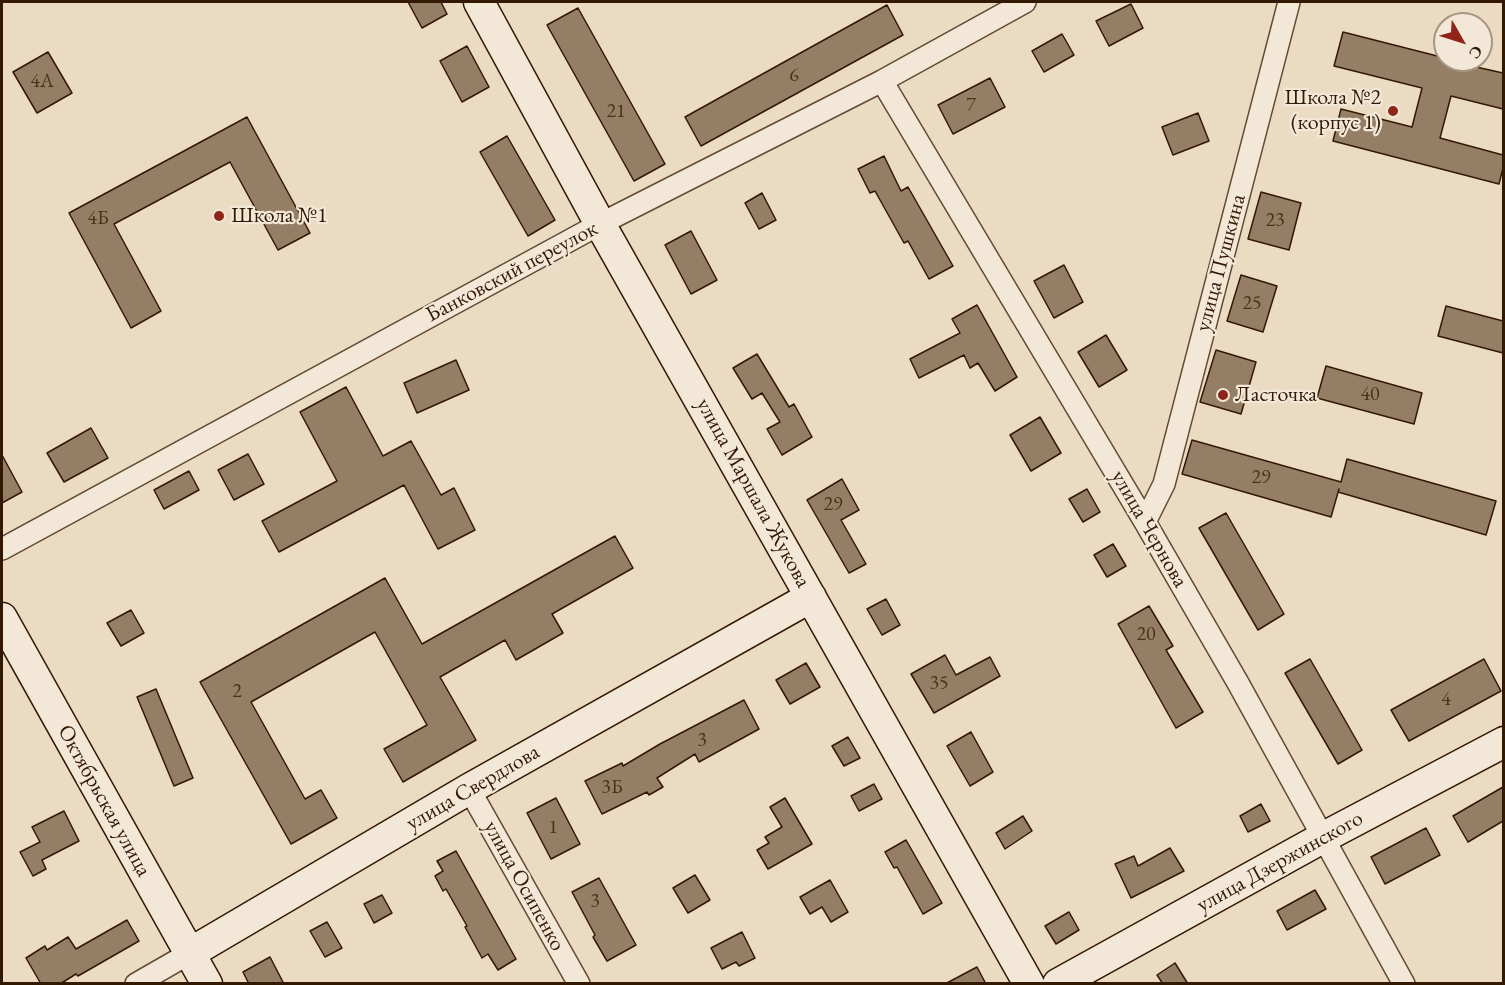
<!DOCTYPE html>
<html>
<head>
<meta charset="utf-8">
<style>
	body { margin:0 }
	#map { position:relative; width:1505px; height:985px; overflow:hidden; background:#ecdbc3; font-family:"EB Garamond",serif }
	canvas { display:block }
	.frame { position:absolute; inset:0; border:3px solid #341902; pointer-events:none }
	.north { position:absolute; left:1433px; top:12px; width:60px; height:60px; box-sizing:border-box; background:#f3e8d8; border:2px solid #a79582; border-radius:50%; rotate:129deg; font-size:16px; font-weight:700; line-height:24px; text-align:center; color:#341902 }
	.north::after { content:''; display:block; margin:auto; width:21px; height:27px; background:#8f2418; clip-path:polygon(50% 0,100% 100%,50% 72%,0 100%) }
</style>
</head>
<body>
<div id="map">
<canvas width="1505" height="985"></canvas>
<div class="frame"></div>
<div class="north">С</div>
</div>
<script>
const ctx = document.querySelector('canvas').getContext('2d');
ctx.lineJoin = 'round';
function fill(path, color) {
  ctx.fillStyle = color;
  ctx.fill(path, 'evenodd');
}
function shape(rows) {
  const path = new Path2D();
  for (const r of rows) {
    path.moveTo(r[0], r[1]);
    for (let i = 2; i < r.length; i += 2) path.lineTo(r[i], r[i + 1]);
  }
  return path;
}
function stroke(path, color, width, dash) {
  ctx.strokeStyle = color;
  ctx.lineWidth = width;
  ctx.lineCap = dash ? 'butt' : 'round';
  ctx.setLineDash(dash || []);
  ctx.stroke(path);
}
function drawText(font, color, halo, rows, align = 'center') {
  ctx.font = font + ' "EB Garamond",serif';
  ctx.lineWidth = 4.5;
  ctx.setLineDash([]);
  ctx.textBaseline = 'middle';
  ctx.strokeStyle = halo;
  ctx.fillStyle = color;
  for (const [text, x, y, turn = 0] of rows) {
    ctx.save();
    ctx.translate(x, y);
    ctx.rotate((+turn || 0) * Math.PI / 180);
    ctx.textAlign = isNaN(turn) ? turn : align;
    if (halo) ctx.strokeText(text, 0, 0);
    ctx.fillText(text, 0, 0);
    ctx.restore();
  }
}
const building = shape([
	[408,2,441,2,447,14,422,28,408,2],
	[1131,4,1143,28,1109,46,1096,21,1131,4],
	[887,5,903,35,701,146,685,117,887,5],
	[578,8,665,164,634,181,547,25,578,8],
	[1343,32,1445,58,1445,60,1503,73,1503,109,1451,96,1440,138,1503,155,1503,168,1499,184,1333,141,1341,109,1412,127,1422,88,1334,66,1343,32],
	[1062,34,1074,55,1044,72,1032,51,1062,34],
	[467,46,489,87,462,102,440,61,467,46],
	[48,52,72,93,37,113,13,72,48,52],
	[990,78,1005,107,953,134,938,105,990,78],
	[1198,113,1209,141,1173,155,1162,127,1198,113],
	[247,117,310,233,278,250,230,162,114,224,161,311,131,328,69,213,247,117],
	[507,136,555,220,528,236,480,152,507,136],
	[884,156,901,191,908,187,953,266,929,279,908,241,904,243,875,191,870,193,858,169,884,156],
	[1261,192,1301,203,1289,250,1248,239,1261,192],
	[762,193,776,220,759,229,745,203,762,193],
	[691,231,717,280,691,294,665,245,691,231],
	[1064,265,1083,302,1054,318,1034,281,1064,265],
	[1241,275,1277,286,1263,332,1227,321,1241,275],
	[977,305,1017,377,995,391,978,363,970,368,964,355,919,378,910,359,960,333,952,319,977,305],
	[1446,306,1503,321,1503,353,1438,336,1446,306],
	[1106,335,1127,370,1099,387,1078,352,1106,335],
	[1216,350,1256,362,1241,414,1200,402,1216,350],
	[757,354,789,407,794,404,812,437,782,455,767,429,780,422,762,393,752,399,733,368,757,354],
	[456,360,469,390,417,413,404,383,456,360],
	[1326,366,1422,393,1414,424,1317,398,1326,366],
	[346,387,383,456,411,441,441,495,454,488,475,530,438,549,404,485,279,552,262,521,337,481,300,412,346,387],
	[1040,417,1061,453,1031,471,1010,435,1040,417],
	[91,428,108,458,64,482,47,453,91,428],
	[1192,440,1341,482,1347,459,1496,501,1486,535,1338,492,1339,489,1331,517,1182,474,1192,440],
	[248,454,264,484,234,500,218,470,248,454],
	[2,455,22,492,2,503,2,455],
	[189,471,199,490,164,509,154,490,189,471],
	[842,479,859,510,841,520,866,564,849,573,807,500,842,479],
	[1087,489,1100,512,1083,522,1069,499,1087,489],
	[1226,513,1284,614,1258,630,1199,528,1226,513],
	[615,536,633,568,552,614,563,633,516,660,505,640,440,677,476,740,403,782,384,749,427,725,375,632,251,702,305,799,321,790,337,818,291,844,200,682,385,578,422,644,615,536],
	[1113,544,1126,566,1107,577,1094,555,1113,544],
	[886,599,900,625,882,635,867,609,886,599],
	[1149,606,1173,646,1166,650,1203,712,1176,728,1118,624,1149,606],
	[131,610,144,633,121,646,107,623,131,610],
	[945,655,956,675,990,657,1000,676,934,713,911,674,945,655],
	[1310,659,1362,750,1338,764,1285,673,1310,659],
	[1484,659,1501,691,1409,741,1391,710,1484,659],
	[806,663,820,687,790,704,776,680,806,663],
	[156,689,193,778,174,786,137,697,156,689],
	[744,700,759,729,699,762,695,754,657,778,663,787,649,795,647,792,602,814,585,781,622,763,623,766,660,744,744,700],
	[971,732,993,772,970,786,947,746,971,732],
	[848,737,860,758,844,766,832,746,848,737],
	[874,784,882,799,859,811,851,796,874,784],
	[1503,787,1503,821,1468,842,1453,816,1503,787],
	[556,798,580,844,551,859,527,813,556,798],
	[785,798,812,844,768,869,757,850,769,843,765,837,782,827,770,807,785,798],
	[1261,804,1270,821,1248,832,1240,816,1261,804],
	[64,811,79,841,42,860,46,869,33,876,20,852,40,842,32,827,64,811],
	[1023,816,1032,831,1005,849,996,833,1023,816],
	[1426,828,1440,855,1385,884,1371,857,1426,828],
	[906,840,942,903,923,914,897,867,894,868,885,852,906,840],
	[1170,848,1184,871,1131,898,1115,864,1134,856,1138,866,1170,848],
	[456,851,516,959,498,970,488,954,482,958,465,927,467,926,446,889,443,891,435,876,443,871,437,861,456,851],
	[695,875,710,900,688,913,673,888,695,875],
	[599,878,636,945,607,961,593,937,595,935,572,892,599,878],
	[830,880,848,912,831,922,822,907,810,914,800,897,830,880],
	[1315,890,1326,909,1287,930,1277,911,1315,890],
	[382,895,392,913,374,923,364,904,382,895],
	[1069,912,1079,930,1056,944,1045,926,1069,912],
	[127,920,139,941,78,976,76,974,60,984,41,984,26,958,45,946,47,950,68,937,76,949,127,920],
	[327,922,342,948,325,957,310,931,327,922],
	[742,932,755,958,739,966,736,962,722,969,711,948,742,932],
	[270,957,284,984,249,984,243,972,270,957],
	[1175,963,1188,984,1163,984,1157,975,1175,963],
	[977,967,986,984,945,984,977,967]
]);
const street = shape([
	[882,81,1145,522,1238,683,1404,984],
	[1145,522,1164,484,1289,2],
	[2,549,600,224,882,81,1025,2],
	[469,789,579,984],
	[136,984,190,953]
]);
const secondary = shape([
	[479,2,600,224,1029,984],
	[2,618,207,984],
	[190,953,469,789,811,597],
	[1058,984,1324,837,1504,742]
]);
const markers = [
	[1393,111,6,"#8f2418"],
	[219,216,6,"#8f2418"],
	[1223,395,6,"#8f2418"]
];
const numberNames = [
	["6",794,76],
	["4А",42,82],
	["7",971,106],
	["21",616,112],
	["4Б",98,219],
	["23",1275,221],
	["25",1252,304],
	["40",1370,395],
	["29",1261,478],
	["29",833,505],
	["20",1146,635],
	["35",939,684],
	["2",237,692],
	["4",1446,700],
	["3",702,741],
	["3Б",612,788],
	["1",553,828],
	["3",595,902]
];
const poiNames = [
	["Школа №2",1381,98,"right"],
	["(корпус 1)",1381,123,"right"],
	["Школа №1",231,216],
	["Ласточка",1235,395]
];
const streetNames = [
	["улица Пушкина",1221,263,-75],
	["Банковский переулок",512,272,-28],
	["улица Маршала Жукова",753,493,61],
	["улица Чернова",1149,529,60],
	["улица Свердлова",473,788,-30],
	["Октябрьская улица",104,801,61],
	["улица Дзержинского",1280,862,-29],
	["улица Осипенко",524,886,61]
];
fill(building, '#947e66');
stroke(building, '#341902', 1.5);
stroke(street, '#624a32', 24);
stroke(secondary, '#341902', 33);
stroke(street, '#f3e8d8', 21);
stroke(secondary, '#f3e8d8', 30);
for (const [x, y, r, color] of markers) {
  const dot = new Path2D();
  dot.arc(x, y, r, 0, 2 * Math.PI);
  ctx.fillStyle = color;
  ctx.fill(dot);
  stroke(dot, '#f3e8d8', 2);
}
drawText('20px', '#4c321b', null, numberNames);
drawText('22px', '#341902', '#f3e8d8', poiNames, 'left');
drawText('22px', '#341902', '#f3e8d8', streetNames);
</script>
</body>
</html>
